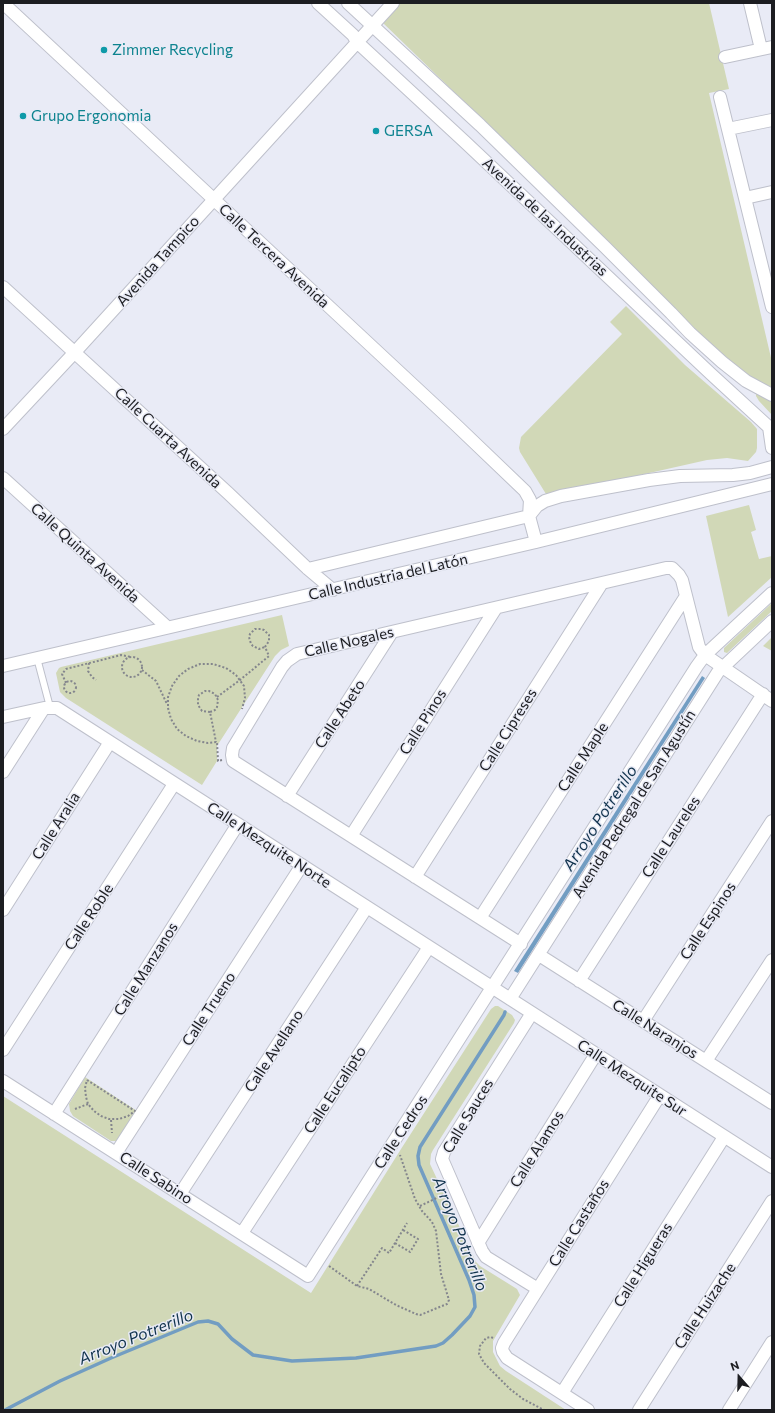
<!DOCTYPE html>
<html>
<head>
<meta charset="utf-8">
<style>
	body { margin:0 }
	#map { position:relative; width:775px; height:1413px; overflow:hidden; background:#e9ebf6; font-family:Commissioner,sans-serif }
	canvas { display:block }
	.frame { position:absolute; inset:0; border:4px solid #1c1d21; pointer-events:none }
	.north { position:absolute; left:719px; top:1357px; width:40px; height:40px; -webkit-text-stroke:3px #e9ebf6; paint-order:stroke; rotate:340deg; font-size:11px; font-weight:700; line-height:16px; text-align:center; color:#1c1d21 }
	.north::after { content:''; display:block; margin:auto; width:14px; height:18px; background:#1c1d21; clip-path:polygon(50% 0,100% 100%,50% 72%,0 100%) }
</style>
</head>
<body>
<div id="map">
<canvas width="775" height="1413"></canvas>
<div class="frame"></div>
<div class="north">N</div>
</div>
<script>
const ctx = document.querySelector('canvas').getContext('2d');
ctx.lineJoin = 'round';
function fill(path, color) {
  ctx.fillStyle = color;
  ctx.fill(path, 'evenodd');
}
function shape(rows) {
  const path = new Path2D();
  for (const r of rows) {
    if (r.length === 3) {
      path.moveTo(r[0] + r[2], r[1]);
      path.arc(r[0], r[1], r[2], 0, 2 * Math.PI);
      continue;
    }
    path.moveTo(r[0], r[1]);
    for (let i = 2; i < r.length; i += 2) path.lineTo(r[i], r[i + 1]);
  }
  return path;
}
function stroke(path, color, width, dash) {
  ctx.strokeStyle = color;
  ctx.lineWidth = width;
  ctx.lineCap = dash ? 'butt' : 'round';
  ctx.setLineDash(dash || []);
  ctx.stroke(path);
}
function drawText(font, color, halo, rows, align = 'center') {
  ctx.font = font + ' Commissioner,sans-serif';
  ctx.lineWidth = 3;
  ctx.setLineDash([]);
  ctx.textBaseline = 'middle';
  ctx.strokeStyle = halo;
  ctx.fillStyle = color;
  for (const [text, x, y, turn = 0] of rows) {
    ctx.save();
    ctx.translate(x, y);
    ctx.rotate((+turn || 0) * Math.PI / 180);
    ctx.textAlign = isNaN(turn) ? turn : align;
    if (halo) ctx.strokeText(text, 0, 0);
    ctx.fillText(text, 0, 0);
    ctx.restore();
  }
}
const green = shape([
	[400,3,709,3,729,89,709,93,772,362,771,387,746,376,720,354,628,261,382,22],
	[626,306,685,365,751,422,757,429,757,448,756,452,748,461,727,458,707,460,556,494,546,494,520,452,519,448,521,437,622,334,610,322],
	[756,393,764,396,772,403,772,415,759,401,756,396],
	[749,505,756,530,751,532,759,559,772,556,772,577,728,617,706,516],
	[772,603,772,611,727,653,724,652,724,648],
	[282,615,289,646,281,650,275,656,217,746,217,761,202,785,66,698,60,692,56,673,59,668,61,667],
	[772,637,772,651,763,646],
	[495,1006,498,1006,512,1015,515,1020,514,1023,433,1150,431,1154,430,1164,476,1262,480,1266,517,1289,520,1295,493,1341,493,1352,500,1366,506,1371,566,1410,3,1410,3,1096,311,1293,401,1149,491,1009],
	[85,1077,137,1111,118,1141,111,1141,73,1116,70,1111,69,1104]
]);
const water = shape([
	[702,676,705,678,518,973,514,971]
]);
const stream = shape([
	[5,1410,60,1381,111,1358,198,1322,208,1321,218,1324,232,1339,253,1355,292,1361,356,1358,436,1346,443,1343,452,1335,470,1316,475,1307,474,1295,469,1280,419,1165,418,1156,420,1147,504,1015,505,1012]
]);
const path = shape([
	[132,667,10],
	[89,663,88,671,92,677,96,680],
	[142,670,156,681,167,704],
	[70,687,6],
	[66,683,62,674,66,669,121,655,131,657],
	[217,697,240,680,269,656,265,647,269,641,269,635,264,630,261,629,255,629,250,634,249,637,251,644,253,646,259,649,265,647],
	[210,712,202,711,198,705,198,698,199,695,205,691,209,691,215,694,218,700,217,707,215,710,210,712,216,742],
	[222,760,218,761,217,742,208,743,197,741,186,736,177,729,171,719,168,708,168,697,172,686,179,676,188,669,200,664,213,664,226,668,236,675,244,686,245,698,242,709],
	[87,1080,135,1111,128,1116,119,1119,109,1119,101,1116,94,1111,88,1104,86,1097,85,1088,87,1080],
	[75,1109,88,1104],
	[111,1120,112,1133],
	[420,1206,445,1194],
	[395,1243,410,1252,418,1239,403,1230],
	[329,1266,357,1286,369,1289,396,1305,416,1314,420,1315,447,1304,449,1300,441,1274,436,1231,432,1222,422,1211,415,1199,400,1155],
	[357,1286,382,1248,389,1253,407,1223],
	[493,1338,491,1337,486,1338,480,1346,479,1354,484,1363,510,1389,523,1399,544,1410]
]);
const service = shape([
	[37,658,50,707]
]);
const minor = shape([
	[3,3,455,424,525,491,530,500,529,516,536,542],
	[318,3,353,35,357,42,465,142,711,374,772,430],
	[348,3,480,125,605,247,671,313,690,333,722,362,746,381,772,395],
	[750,3,761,49],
	[725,57,772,47],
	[720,97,772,307],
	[728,129,772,120],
	[745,198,772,192],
	[3,287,228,493,308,569,333,590],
	[769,427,772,448],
	[3,429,75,352,393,3],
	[3,478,167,627],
	[529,516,537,506,545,501,561,496,649,480,680,476,733,475,750,473,772,467],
	[308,569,529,516],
	[3,666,536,542,772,484],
	[3,717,44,708,57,708,772,1167],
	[3,772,44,708],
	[287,796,392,632],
	[351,836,496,608],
	[415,877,602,583],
	[3,910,110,742],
	[480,918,686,596],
	[521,944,233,761,232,755,233,748,282,667,287,661,297,654,666,568,672,568,679,575,682,580,699,647,705,655,772,701],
	[539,955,772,1103],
	[579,981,763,694],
	[510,999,718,672,772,621],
	[532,1013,444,1152,442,1159,482,1251,486,1257,538,1289],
	[643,1021,772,821],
	[3,1050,174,784],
	[706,1061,772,960],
	[3,1081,308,1276,697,666,705,655,772,593],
	[54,1114,238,824],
	[116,1153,302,865],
	[180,1194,367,907],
	[242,1233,429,947],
	[478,1243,596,1054],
	[562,1393,724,1137],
	[588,1410,507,1358,503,1352,502,1348,504,1343,660,1095],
	[639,1410,772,1201],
	[729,1410,772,1342]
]);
const markers = [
	[104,50,4,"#0f9aa8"],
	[23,116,4,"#0f9aa8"],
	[376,131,4,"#0f9aa8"]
];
const cultureNames = [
	["Zimmer Recycling",112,50],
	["Grupo Ergonomia",31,116],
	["GERSA",384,131]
];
const streetNames = [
	["Avenida de las Industrias",545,217,43],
	["Calle Tercera Avenida",274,256,43],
	["Avenida Tampico",158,261,-48],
	["Calle Cuarta Avenida",168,438,43],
	["Calle Quinta Avenida",85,553,42],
	["Calle Industria del Latón",388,577,-13],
	["Calle Nogales",349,642,-13],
	["Calle Abeto",340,714,-57],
	["Calle Pinos",423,722,-58],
	["Calle Cipreses",508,730,-58],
	["Calle Maple",583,757,-57],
	["Avenida Pedregal de San Agustín",634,804,-58],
	["Calle Aralia",56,826,-58],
	["Calle Laureles",671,837,-57],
	["Calle Mezquite Norte",269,845,33],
	["Calle Roble",89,917,-57],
	["Calle Espinos",708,921,-57],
	["Calle Manzanos",146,969,-58],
	["Calle Trueno",209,1009,-57],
	["Calle Naranjos",655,1029,32],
	["Calle Avellano",274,1051,-57],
	["Calle Mezquite Sur",632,1078,33],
	["Calle Eucalipto",335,1090,-57],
	["Calle Sauces",468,1116,-59],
	["Calle Cedros",401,1132,-57],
	["Calle Alamos",537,1149,-58],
	["Calle Sabino",156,1178,33],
	["Calle Castaños",579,1223,-58],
	["Calle Higueras",643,1265,-58],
	["Calle Huizache",705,1306,-57]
];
const waterNames = [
	["Arroyo Potrerillo",600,818,-57],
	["Arroyo Potrerillo",460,1234,68],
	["Arroyo Potrerillo",136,1337,-22]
];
fill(green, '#d1d8b7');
fill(water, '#729dc2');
stroke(stream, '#729dc2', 3.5);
stroke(service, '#bec0cb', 8);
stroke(minor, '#bec0cb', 14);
stroke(path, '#84868d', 2, [2, 2]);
stroke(service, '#fff', 6);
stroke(minor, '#fff', 12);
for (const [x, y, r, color] of markers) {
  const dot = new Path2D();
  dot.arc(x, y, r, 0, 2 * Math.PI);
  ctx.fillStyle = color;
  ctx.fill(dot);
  stroke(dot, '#e9ebf6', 1.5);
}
drawText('15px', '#0d838f', '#e9ebf6', cultureNames, 'left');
drawText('15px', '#1c1d21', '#e9ebf6', streetNames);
drawText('italic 16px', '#11334d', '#e9ebf6', waterNames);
</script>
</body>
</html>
